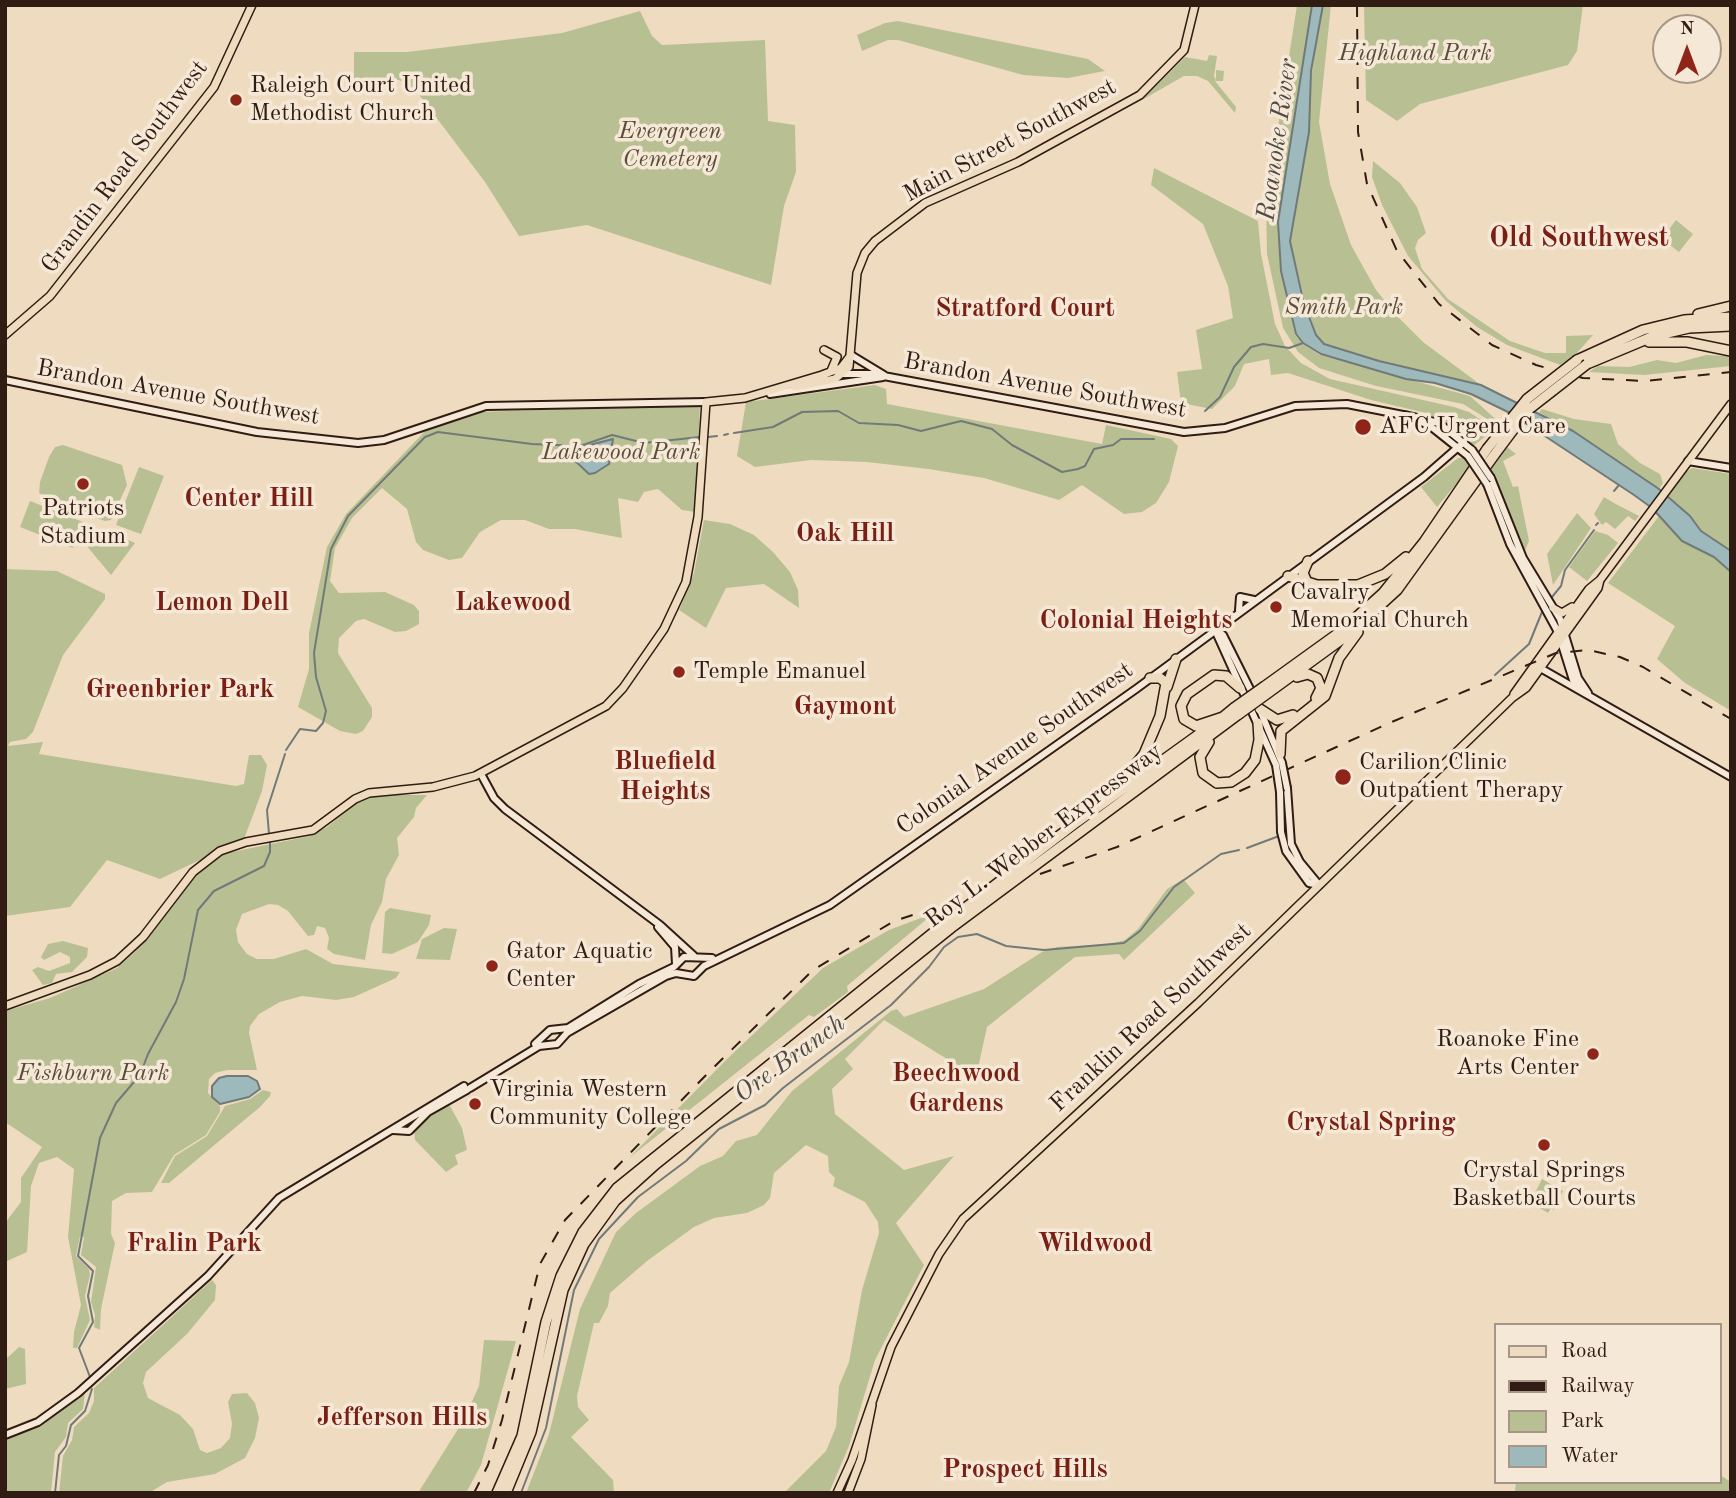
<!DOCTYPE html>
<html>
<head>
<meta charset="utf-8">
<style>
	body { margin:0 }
	#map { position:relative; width:1736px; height:1498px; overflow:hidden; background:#efdcc0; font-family:"Old Standard TT",serif }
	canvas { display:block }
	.frame { position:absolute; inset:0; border:7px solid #301c13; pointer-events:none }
	.legend { position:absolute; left:1494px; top:1323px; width:228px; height:161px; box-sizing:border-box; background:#f5e8d6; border:2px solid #a69688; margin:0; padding:9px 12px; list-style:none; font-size:21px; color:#301c13 }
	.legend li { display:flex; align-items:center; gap:14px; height:35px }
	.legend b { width:35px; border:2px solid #a69688 }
	.north { position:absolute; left:1652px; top:14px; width:70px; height:70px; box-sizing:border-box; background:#f5e8d6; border:2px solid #a69688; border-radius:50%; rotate:0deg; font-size:19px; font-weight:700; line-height:28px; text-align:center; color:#301c13 }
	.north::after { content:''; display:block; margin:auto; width:24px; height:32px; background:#8f2418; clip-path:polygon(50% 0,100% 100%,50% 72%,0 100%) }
</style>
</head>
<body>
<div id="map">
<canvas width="1736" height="1498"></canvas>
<div class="frame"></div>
<ul class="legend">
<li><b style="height:9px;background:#efdcc0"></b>Road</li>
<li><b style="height:9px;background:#301c13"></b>Railway</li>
<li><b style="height:19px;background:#b8c093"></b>Park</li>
<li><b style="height:19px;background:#9db9bb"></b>Water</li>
</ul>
<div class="north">N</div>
</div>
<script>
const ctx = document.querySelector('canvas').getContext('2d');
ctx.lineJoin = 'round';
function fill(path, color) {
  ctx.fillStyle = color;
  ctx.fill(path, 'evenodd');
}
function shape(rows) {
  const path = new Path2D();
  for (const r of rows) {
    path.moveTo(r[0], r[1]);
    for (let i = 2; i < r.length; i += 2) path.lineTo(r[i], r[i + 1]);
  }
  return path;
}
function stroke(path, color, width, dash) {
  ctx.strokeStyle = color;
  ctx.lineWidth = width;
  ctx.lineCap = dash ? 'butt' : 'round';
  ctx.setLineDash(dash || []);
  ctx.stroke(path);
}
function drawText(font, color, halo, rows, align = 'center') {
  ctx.font = font + ' "Old Standard TT",serif';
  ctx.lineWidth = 7;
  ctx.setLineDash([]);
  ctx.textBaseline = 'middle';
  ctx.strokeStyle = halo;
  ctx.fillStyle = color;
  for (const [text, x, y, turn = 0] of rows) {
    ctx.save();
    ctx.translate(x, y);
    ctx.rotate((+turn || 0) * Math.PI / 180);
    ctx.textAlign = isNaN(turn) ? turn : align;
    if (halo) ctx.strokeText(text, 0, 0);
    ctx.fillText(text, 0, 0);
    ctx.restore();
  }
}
const green = shape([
	[1297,5,1312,5,1278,222,1281,271,1295,335,1303,344,1320,355,1470,396,1500,423,1497,425,1463,404,1376,386,1319,368,1298,352,1283,328,1267,254,1266,204],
	[1323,5,1331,5,1319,122,1330,184,1351,245,1376,290,1398,317,1423,342,1481,385,1379,361,1324,344,1312,330,1290,241,1309,132,1310,84],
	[1364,5,1583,5,1577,51,1568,65,1420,104,1397,121,1366,100],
	[640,11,652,36,662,45,765,40,768,121,795,125,796,172,784,206,771,285,587,225,519,236,485,182,414,88,399,80,354,78,354,52,407,52,562,33],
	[898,21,1088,59,1105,71,1068,78,1023,75,898,40,888,40,862,51,857,35,885,23],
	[1209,55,1217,56,1214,76,1216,80,1216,70,1224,71,1223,81,1215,81,1236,107,1235,113,1208,81,1197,76,1184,76,1142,100,1185,57,1207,61],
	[1373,161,1400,183,1417,207,1426,233,1418,240,1415,248,1422,269,1448,299,1510,341,1545,353,1566,353,1566,336,1593,335,1576,354,1560,365,1507,345,1477,327,1446,301,1408,256,1382,205,1372,177],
	[1154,168,1258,221,1261,254,1275,324,1285,346,1301,363,1330,379,1454,407,1469,412,1495,429,1473,446,1456,429,1426,413,1371,400,1288,373,1271,375,1269,359,1244,364,1235,386,1212,409,1181,403,1177,372,1202,369,1196,330,1233,318,1228,286,1203,224,1151,185],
	[1676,220,1693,234,1679,252,1662,239],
	[1706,355,1731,356,1731,366,1644,375,1589,372,1598,366,1629,367,1657,360,1676,363],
	[875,385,886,389,887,404,1102,444,1106,425,1171,439,1178,446,1169,482,1156,503,1142,512,1124,514,1082,485,1059,500,984,478,928,469,867,462,811,460,755,467,737,456,746,402],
	[700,405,695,512,682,510,658,489,644,492,638,502,618,498,622,538,575,529,549,529,525,520,501,520,480,532,462,558,449,560,423,550,416,542,407,509,382,488,352,518,335,548,330,581,339,593,385,592,414,605,419,611,419,624,406,631,395,632,364,619,356,621,339,638,338,653,372,708,372,717,363,731,356,734,340,731,298,707,309,669,309,633,327,547,346,514,427,429,477,412],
	[1542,409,1574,419,1611,424,1618,444,1640,463,1660,474,1663,483,1659,489,1539,412],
	[63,445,122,465,127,485,111,520,105,521,71,509,39,493,40,482,49,457,55,447],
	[1507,447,1516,454,1503,461,1513,487,1518,486,1529,541,1524,553,1491,470],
	[1458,458,1467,458,1472,465,1437,507,1421,487],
	[139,467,164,476,141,534,116,525],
	[1692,468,1731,474,1731,551,1701,531,1668,496,1684,473],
	[1604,497,1614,503,1639,516,1635,521,1628,516,1615,529,1606,522,1602,525,1594,514],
	[30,501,83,522,73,548,20,527],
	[1577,513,1591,528,1553,585,1547,554],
	[1659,516,1682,541,1714,557,1731,572,1731,711,1685,683,1657,659,1675,626,1608,583],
	[704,520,730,524,754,535,773,552,790,572,798,590,799,608,764,584,726,588,706,628,679,610,694,573],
	[1595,531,1608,535,1618,543,1587,581,1569,567],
	[110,532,135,543,111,575,85,544,94,537],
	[5,569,57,571,105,594,105,599,63,655,33,732,26,739,10,742,8,746,43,742,39,754,236,786,244,784,249,755,261,755,267,765,262,791,244,839,160,879,107,860,70,907,5,916],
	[376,795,427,795,416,808,414,817,397,838,399,855,386,879,382,902,371,925,365,960,334,954,327,949,329,938,325,928,317,926,314,935,308,936,288,911,278,905,269,904,242,914,236,930,238,942,247,954,257,959,274,959,306,949,333,964,400,972,396,978,354,997,336,1000,302,996,280,1002,259,1014,250,1026,249,1033,257,1070,227,1070,215,1073,209,1079,208,1093,220,1106,220,1112,206,1135,174,1155,152,1192,126,1193,112,1201,111,1234,115,1243,101,1309,100,1330,94,1327,95,1315,91,1302,96,1267,81,1255,84,1237,80,1236,76,1256,89,1269,90,1275,85,1296,90,1320,77,1348,73,1348,74,1332,81,1305,68,1237,74,1169,57,1157,39,1163,31,1186,27,1252,5,1262,5,1223,21,1202,21,1178,42,1147,5,1122,5,1011,50,998,117,968,135,952,194,876,222,854,310,836,327,827,359,801],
	[1183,879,1195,893,1124,960,1119,954,1075,957,987,1027,976,1077,884,1020,845,1059,853,1069,832,1089,835,1114,904,1170,954,1156,896,1223,924,1265,875,1360,849,1446,829,1493,784,1493,826,1451,836,1427,839,1386,849,1362,862,1290,879,1233,878,1222,865,1202,833,1186,835,1178,829,1172,828,1156,806,1145,774,1173,770,1198,764,1205,747,1213,714,1218,694,1227,647,1261,610,1293,608,1306,599,1323,594,1323,577,1396,578,1407,589,1420,571,1437,613,1480,614,1493,526,1493,549,1434,580,1309,616,1232,636,1213,700,1166,723,1156,736,1141,757,1135,792,1091,891,1011,897,1009,904,1017,984,989,1042,952,1057,947,1111,944,1125,940,1138,929,1167,889],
	[390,908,431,915,429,925,418,942,392,954,382,953,385,912],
	[926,916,928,918,847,986,848,992,814,1017,809,1015,629,1158,727,1059,823,968,889,930],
	[444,928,457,929,450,960,416,959,422,939],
	[63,941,88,948,87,957,72,972,56,974,52,983,43,985,32,970,38,967,49,971,70,963,70,957,60,952,44,960,41,957,48,944],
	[263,1090,271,1092,270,1096,260,1107,169,1183,161,1183,175,1156,207,1136,225,1106,250,1099],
	[449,1104,462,1128,467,1150,455,1155,458,1164,446,1172,415,1140,414,1130,415,1126],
	[1542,1179,1563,1191,1554,1210,1551,1208,1548,1213,1533,1204,1532,1199],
	[212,1280,216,1285,215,1300,187,1334,146,1372,143,1383,148,1398,180,1415,193,1429,200,1450,207,1453,221,1448,230,1438,232,1424,228,1402,232,1394,247,1393,255,1403,259,1418,255,1438,245,1458,215,1474,167,1482,149,1493,59,1493,63,1456,72,1440,74,1427,89,1413,94,1401,94,1388],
	[484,1340,516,1341,481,1465,466,1493,418,1493,463,1421,479,1386],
	[19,1347,25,1349,26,1384,5,1389,5,1360],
	[85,1392,83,1409,68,1423,66,1437,55,1452,51,1493,5,1493,5,1439,41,1426],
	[1720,1475,1731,1482,1731,1493,1515,1491,1516,1482,1720,1482]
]);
const water = shape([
	[1312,5,1323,5,1311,71,1309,132,1290,241,1304,304,1316,335,1324,344,1379,361,1481,385,1573,431,1659,489,1690,516,1701,531,1731,551,1731,572,1714,557,1682,541,1652,508,1634,495,1510,413,1471,394,1435,383,1406,379,1321,354,1303,343,1296,334,1281,271,1278,222,1312,5],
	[613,439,609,464,595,473,589,474,570,456,574,449,613,439],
	[227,1076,248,1076,257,1081,260,1089,249,1097,220,1104,212,1097,212,1086,219,1078,227,1076]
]);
const stream = shape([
	[1205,411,1220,397,1234,367,1251,347,1263,344,1289,348,1303,343],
	[734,433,773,427,802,412,838,411,859,423,898,425,921,431,961,421,992,429,1012,445,1062,472,1078,469,1085,466,1094,449,1113,445,1121,439,1154,439],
	[724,435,728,434],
	[708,437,717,436],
	[1614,491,1619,485],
	[1596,525,1598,523],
	[1552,597,1561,586,1565,570,1594,530],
	[1495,675,1529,644,1542,612],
	[286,750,300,729,316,731,323,723,326,711,316,677,314,653,331,549,348,516,425,437,438,432,532,444,580,446,612,435,644,443,700,437],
	[269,834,267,810,285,754],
	[1247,848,1279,836],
	[90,1377,79,1348,93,1322,88,1296,93,1271,78,1256,100,1138,116,1103,140,1075,148,1054,176,1002,184,979,198,910,214,891,264,866,270,852,270,842],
	[55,1493,59,1455,66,1446,71,1425,85,1411,92,1389],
	[521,1493,546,1428,574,1290,599,1239,638,1197,686,1161,719,1129,765,1105,783,1088,891,1005,929,967,944,947,958,937,977,934,1006,946,1044,950,1124,943,1140,931,1174,887,1221,854,1239,850]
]);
const secondary = shape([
	[851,355,884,375],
	[839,374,873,374,1184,432,1225,428,1295,406,1347,404,1403,415,1429,425,1468,456],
	[5,380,257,432,358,443,384,440,486,406,706,402],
	[770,394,883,377],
	[1405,415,1439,423,1472,450],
	[1688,461,1731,468],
	[1491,478,1523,558,1560,619,1578,678,1588,693],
	[1487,484,1510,544,1558,632,1573,680,1583,690],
	[1239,610,1240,597,1254,600],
	[1215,630,1223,635,1254,697],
	[1215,630,1276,765],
	[1542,669,1731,777],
	[1260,710,1282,763],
	[481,774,494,798,505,809,660,925,694,956],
	[1287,788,1291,844,1300,862,1319,885],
	[1280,792,1281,832,1286,851,1309,883,1319,885],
	[658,927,675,947,676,964],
	[535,1044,550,1030,568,1028,639,984,674,967,684,957,712,958],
	[470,1088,539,1046,557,1044,567,1033,666,976,676,973,694,976,704,966,830,905,1136,689,1424,477,1464,442],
	[393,1130,409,1131,428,1112,467,1090],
	[5,1435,38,1422,78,1393,208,1276,279,1198,464,1086]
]);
const primary = shape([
	[5,335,50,296,214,87,252,5],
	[824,350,837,357,831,371],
	[795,387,835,379,849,367,857,273,865,253,875,241,925,203,1018,162,1140,95,1184,50,1195,5],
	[1553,608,1562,613,1572,607],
	[1514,694,1589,589,1600,580],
	[5,1006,90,975,117,961,143,937,193,872,220,851,246,842,313,830,355,799,369,793,433,787,475,776,606,706,623,688,664,629,686,582,698,517,706,402,745,398,822,375,841,368,851,355],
	[837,1493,852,1460,891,1347,939,1254,963,1219,1198,1003,1512,698,1526,688,1598,588,1600,580,1731,404],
	[848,1493,861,1459,872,1405]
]);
const highway = shape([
	[1698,314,1731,306],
	[1649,342,1687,342,1731,351],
	[1577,360,1643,330,1684,320,1731,317],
	[1587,364,1654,336,1689,328,1731,326],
	[1288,576,1317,585,1358,585,1385,574,1406,557],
	[1307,582,1303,573,1308,561],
	[1297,677,1308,674,1317,678,1321,688,1316,698],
	[1265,686,1340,632,1383,593,1424,542,1487,449],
	[1167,687,1176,659],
	[1268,693,1349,634,1397,590,1495,454],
	[1234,708,1223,717,1196,726,1184,719,1181,706,1187,694,1214,675,1226,676,1240,688],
	[1260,709,1277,720,1293,715],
	[1209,742,1200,757,1203,773,1217,783,1231,782,1245,773,1255,760,1259,740,1258,723],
	[1280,754,1281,731,1325,696,1339,658,1358,632],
	[1118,786,1144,754,1160,716,1166,683,1160,678,1150,678],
	[497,1493,522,1436,546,1322,561,1276,583,1232,617,1188,939,928,1077,822,1223,717],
	[506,1493,531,1432,563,1290,584,1244,615,1201,656,1164,951,928,1239,714]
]);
const rail = shape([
	[1357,5,1358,132,1367,184,1397,251,1439,304,1492,345,1536,365,1583,378,1644,381,1731,372],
	[1040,874,1117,847,1387,724,1556,653,1588,650,1620,657,1643,667,1731,719],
	[474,1493,488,1465,502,1420,540,1264,565,1220,709,1072,813,970,894,921,959,900]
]);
const secondaryBridge = shape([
	[1472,450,1491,478],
	[1468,456,1487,484],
	[1282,763,1287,788],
	[1276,765,1280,792]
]);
const highwayBridge = shape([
	[1487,449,1527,399,1577,360],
	[1495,454,1528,410,1587,364],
	[1234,708,1265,686],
	[1239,714,1268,693]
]);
const markers = [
	[236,100,7,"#8f2418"],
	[1363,427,9,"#8f2418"],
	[83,484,7,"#8f2418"],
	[1276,607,7,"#8f2418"],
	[679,672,7,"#8f2418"],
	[1343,777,9,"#8f2418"],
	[492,966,7,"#8f2418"],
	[1593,1054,7,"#8f2418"],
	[475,1104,7,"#8f2418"],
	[1544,1145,7,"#8f2418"]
];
const parkNames = [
	["Highland Park",1415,54],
	["Evergreen",670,132],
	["Cemetery",670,160],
	["Smith Park",1344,308],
	["Lakewood Park",621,453],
	["Fishburn Park",93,1074]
];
const poiNames = [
	["Raleigh Court United",250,86],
	["Methodist Church",250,114],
	["AFC Urgent Care",1379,427],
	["Patriots",83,509,"center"],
	["Stadium",83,537,"center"],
	["Cavalry",1290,593],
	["Memorial Church",1290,621],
	["Temple Emanuel",693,672],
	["Carilion Clinic",1359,763],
	["Outpatient Therapy",1359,791],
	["Gator Aquatic",506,952],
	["Center",506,980],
	["Roanoke Fine",1579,1040,"right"],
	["Arts Center",1579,1068,"right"],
	["Virginia Western",489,1090],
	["Community College",489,1118],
	["Crystal Springs",1544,1171,"center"],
	["Basketball Courts",1544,1199,"center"]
];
const streetNames = [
	["Main Street Southwest",1010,141,-28],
	["Grandin Road Southwest",125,167,-53],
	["Brandon Avenue Southwest",1045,386,10],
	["Brandon Avenue Southwest",178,393,10],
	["Colonial Avenue Southwest",1015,749,-35],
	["Roy L. Webber Expressway",1044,836,-37],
	["Franklin Road Southwest",1151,1018,-43]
];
const waterNames = [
	["Roanoke River",1278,140,-82],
	["Ore Branch",790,1059,-36]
];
const neighbourhoodNames = [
	["Stratford Court",1025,309],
	["Center Hill",249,499],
	["Oak Hill",845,534],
	["Lemon Dell",222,603],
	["Lakewood",513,603],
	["Colonial Heights",1136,621],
	["Greenbrier Park",180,690],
	["Gaymont",845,707],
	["Bluefield",665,762],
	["Heights",665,792],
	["Beechwood",956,1074],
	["Gardens",956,1104],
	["Crystal Spring",1371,1123],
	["Fralin Park",194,1244],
	["Wildwood",1095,1244],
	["Jefferson Hills",402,1418],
	["Prospect Hills",1025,1470]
];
const quarterNames = [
	["Old Southwest",1579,239]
];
fill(green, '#b8c093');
fill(water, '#9db9bb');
stroke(water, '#717a78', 2);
stroke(stream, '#717a78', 2);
stroke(secondary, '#301c13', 10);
stroke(primary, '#301c13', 10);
stroke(highway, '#301c13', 12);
stroke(secondary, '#f5e8d6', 6);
stroke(primary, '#efdcc0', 7);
stroke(highway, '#efdcc0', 9);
stroke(rail, '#301c13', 2, [12, 12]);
stroke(secondaryBridge, '#301c13', 10, []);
stroke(highwayBridge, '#301c13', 12, []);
stroke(secondaryBridge, '#f5e8d6', 6);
stroke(highwayBridge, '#efdcc0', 9);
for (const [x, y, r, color] of markers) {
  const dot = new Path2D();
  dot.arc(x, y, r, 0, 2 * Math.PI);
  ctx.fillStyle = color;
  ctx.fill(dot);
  stroke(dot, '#f5e8d6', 2.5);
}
drawText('italic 24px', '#594d39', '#f5e8d6', parkNames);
drawText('24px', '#301c13', '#f5e8d6', poiNames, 'left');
drawText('24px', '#301c13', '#f5e8d6', streetNames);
drawText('italic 26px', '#514b45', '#f5e8d6', waterNames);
drawText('bold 26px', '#7a1f14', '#f5e8d6', neighbourhoodNames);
drawText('bold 28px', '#7a1f14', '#f5e8d6', quarterNames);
</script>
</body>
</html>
